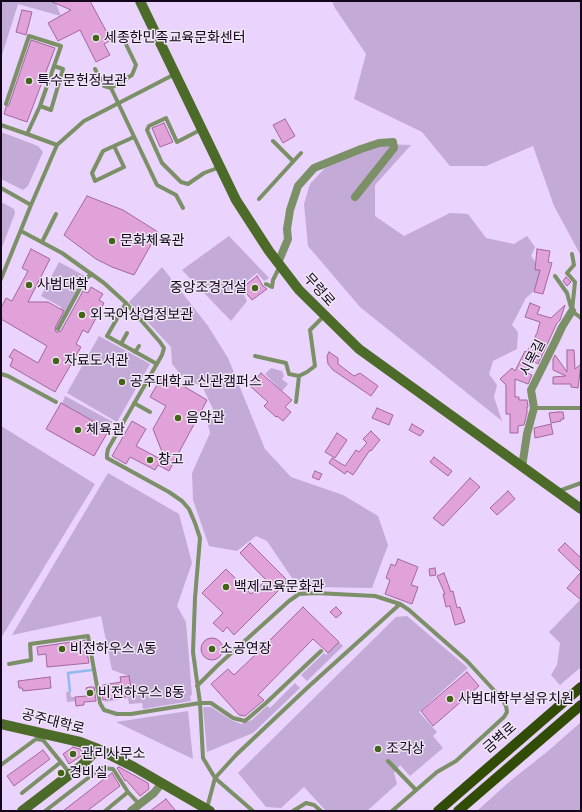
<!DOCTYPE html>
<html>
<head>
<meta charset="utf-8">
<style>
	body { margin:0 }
	#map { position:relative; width:582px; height:812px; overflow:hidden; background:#ead3fd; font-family:"PT Sans Narrow",sans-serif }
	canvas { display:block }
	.frame { position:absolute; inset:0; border:2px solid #13051c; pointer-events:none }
</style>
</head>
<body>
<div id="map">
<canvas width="582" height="812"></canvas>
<div class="frame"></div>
</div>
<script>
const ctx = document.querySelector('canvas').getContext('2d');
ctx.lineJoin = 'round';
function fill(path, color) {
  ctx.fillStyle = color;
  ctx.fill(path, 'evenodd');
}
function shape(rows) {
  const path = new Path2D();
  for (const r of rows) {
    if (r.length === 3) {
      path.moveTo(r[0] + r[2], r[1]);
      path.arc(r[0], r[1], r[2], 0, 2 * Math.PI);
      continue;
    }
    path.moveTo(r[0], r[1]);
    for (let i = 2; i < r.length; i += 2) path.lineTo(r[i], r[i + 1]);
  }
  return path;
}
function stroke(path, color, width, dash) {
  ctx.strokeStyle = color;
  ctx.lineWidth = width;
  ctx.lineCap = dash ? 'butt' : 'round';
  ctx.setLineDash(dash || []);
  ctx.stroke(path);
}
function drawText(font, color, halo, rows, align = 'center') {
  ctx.font = font + ' "PT Sans Narrow","Noto Sans KR",sans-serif';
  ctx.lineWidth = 3;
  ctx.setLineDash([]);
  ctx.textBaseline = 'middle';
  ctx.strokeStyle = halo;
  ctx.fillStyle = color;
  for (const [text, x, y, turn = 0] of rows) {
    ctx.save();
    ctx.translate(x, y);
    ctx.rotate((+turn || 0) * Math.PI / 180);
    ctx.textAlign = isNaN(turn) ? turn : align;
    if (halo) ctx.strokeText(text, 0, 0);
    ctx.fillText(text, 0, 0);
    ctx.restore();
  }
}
const green = shape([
	[1,1,55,1,61,16,18,4,1,58],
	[332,1,581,1,581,256,554,206,533,146,486,166,450,166,422,132,354,99,366,54,335,8],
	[1,132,38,146,43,152,28,186,23,190,1,179],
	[382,144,411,145,375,185,375,216,404,236,450,213,468,214,486,238,514,244,527,236,535,247,531,256,542,271,536,289,526,298,512,325,518,332,517,349,493,361,489,374,497,385,494,397,502,421,360,307,308,246,304,204,310,184,325,168],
	[1,202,14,209,15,213,1,250],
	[229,236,269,278,264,281,257,273,240,287,247,301,231,321,182,270],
	[59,262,85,276,56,330,51,327,61,307,41,296],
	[162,267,208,326,228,358,265,449,291,477,343,495,378,516,388,545,372,588,314,587,292,578,267,541,256,536,237,551,209,546,193,500,192,473,210,433,207,421,213,409,202,386,185,380,172,364,171,347,129,302],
	[99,336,150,364,117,422,67,393],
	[271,368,282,371,284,376,282,379,288,384,282,391,265,374],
	[65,396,113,422,109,429,62,404],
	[1,426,95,484,1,638],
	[108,473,179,514,192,563,177,606,186,622,192,695,190,696,191,701,143,709,142,703,129,704,128,698,105,702,105,699,132,694,129,676,112,670,101,616,12,635],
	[581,599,581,667,560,685,551,675,557,665,560,643,549,632],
	[407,616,468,668,419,712,437,732,433,736,443,748,410,776,400,765,394,773,397,784,367,811,326,811,304,787,281,808,266,807,238,773,396,617],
	[339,642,343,646,307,681,301,675,324,653,326,655],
	[295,683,300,688,253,733,207,752,203,707,211,707,231,720,241,724,252,720,267,706,270,708],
	[70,691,71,697,75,697,75,701,67,702,66,692],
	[188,711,193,759,116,722],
	[581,722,581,811,477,811,509,782,548,751]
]);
const stream = shape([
	[70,691,68,673,92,670]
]);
const building = shape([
	[50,1,90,1,111,40,104,44,110,55,96,62,80,30,58,41,48,23,71,10,50,1],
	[22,10,32,12,26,35,16,32,22,10],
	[31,40,55,48,27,122,4,114,6,107,9,105,31,40],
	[285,119,295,136,283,143,273,125,285,119],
	[164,123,173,142,160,147,152,128,164,123],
	[87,196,123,210,158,232,134,275,112,267,96,259,64,235,87,196],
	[31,249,50,259,28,302,48,302,64,311,55,328,56,332,58,332,61,331,83,291,88,293,91,287,103,294,99,300,104,303,88,333,83,330,76,344,81,347,55,392,10,366,13,359,9,357,14,349,38,363,47,346,1,319,1,308,6,298,12,301,28,271,22,268,31,249],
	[537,249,550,251,548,262,552,263,543,294,534,292,540,270,535,270,537,249],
	[257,276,263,286,267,289,252,300,242,288,257,276],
	[566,277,571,282,567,286,563,281,566,277],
	[530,303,540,307,537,314,551,318,565,305,560,320,557,323,538,364,531,360,525,372,532,375,528,384,515,379,515,397,519,397,519,400,527,400,528,407,527,407,527,413,524,425,518,426,518,433,510,433,510,414,506,414,506,385,500,379,512,368,515,371,525,351,527,352,537,333,540,322,525,317,530,303],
	[567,350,574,350,575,369,581,364,578,388,571,387,571,384,553,384,553,377,566,376,553,370,553,359,555,355,567,372,567,350],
	[329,352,338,358,338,364,354,376,360,373,378,386,371,396,333,370,328,364,327,356,329,352],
	[261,373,292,400,285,407,291,412,283,421,277,416,276,417,264,406,268,402,250,386,261,373],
	[163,374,207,400,169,471,158,465,155,470,130,457,126,464,112,456,132,421,146,429,136,446,166,462,153,429,166,406,150,397,163,374],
	[61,403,109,430,94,456,46,429,61,403],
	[377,408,393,415,389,425,372,418,377,408],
	[558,412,563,412,564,419,561,419,561,421,551,423,549,413,558,412],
	[412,424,424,431,420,436,409,430,412,424],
	[551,424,553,434,535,438,534,428,551,424],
	[371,431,380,440,371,451,370,450,353,475,347,471,345,474,329,463,332,458,345,466,356,450,359,452,367,443,363,439,371,431],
	[337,433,347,440,335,458,325,452,337,433],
	[434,457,452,471,448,476,430,462,434,457],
	[315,471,322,474,319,480,312,477,315,471],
	[470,478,480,487,443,526,433,518,470,478],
	[508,491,515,499,497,515,490,508,508,491],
	[250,543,288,581,234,635,227,627,223,632,213,623,223,613,202,593,226,569,251,594,266,580,240,553,250,543],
	[565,543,581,558,581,600,567,588,581,572,558,550,565,543],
	[398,559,418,567,411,585,418,587,412,604,385,594,390,580,386,578,391,564,395,566,398,559],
	[435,568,436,575,430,576,429,569,435,568],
	[444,573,451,592,453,591,457,608,460,607,465,622,455,625,450,606,446,607,443,594,445,594,437,576,444,573],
	[303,607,339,642,328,653,313,639,258,695,264,700,245,716,239,715,211,684,228,669,234,675,255,655,254,652,264,641,267,643,303,607],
	[336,607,342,613,336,618,330,612,336,607],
	[212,649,11],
	[85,640,89,663,47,667,46,654,38,655,37,647,85,640],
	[467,672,479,686,433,726,421,711,467,672],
	[129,676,132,695,103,700,101,687,103,686,103,685,121,682,120,677,129,676],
	[50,677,51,688,23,691,22,688,19,688,18,681,50,677],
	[90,687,94,687,96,701,84,702,84,705,76,706,75,697,87,696,86,688,90,687],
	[73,747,80,749,84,754,69,764,63,754,73,747],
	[43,750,50,759,14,786,7,776,43,750],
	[119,767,148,783,149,789,140,796,126,780,125,781,117,768,119,767],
	[112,773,120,786,87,811,63,811,112,773],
	[166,799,176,811,150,811,166,799]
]);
const lane = shape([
	[123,38,136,65,132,75,111,88,157,185,176,195,183,208],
	[95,69,104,86,111,88],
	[6,104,29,36,61,46,40,106,27,134,57,145],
	[40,106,51,110,63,69,54,66],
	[1,125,27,134],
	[202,129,177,142,166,118,149,126,147,130,162,163,181,182,188,184,204,173,220,167],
	[273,141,293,161],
	[114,146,124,167,95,181,92,173,103,151,114,146],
	[114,146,134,137],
	[1,188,31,205],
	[259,199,301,153],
	[21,231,62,253,104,283,126,303,160,342,164,348,162,355,108,449,107,454,107,458,169,492,182,501,189,509,195,523,200,538,195,598,193,652,200,703,203,758,215,778,253,811],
	[42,242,56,214],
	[555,276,567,293,572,311,581,318],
	[1,279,31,205,57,145,84,121,175,74],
	[266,284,272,287,273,280,280,266],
	[126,303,107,336,157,364],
	[572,311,575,282,567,273,574,265,572,254],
	[58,329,85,279,92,274],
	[121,344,127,333],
	[135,352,139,346],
	[255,356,286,363,289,374,299,376,307,372,315,366,310,330,324,316],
	[1,374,8,376,56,402],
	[296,402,299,376],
	[134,403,150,412],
	[534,408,581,408],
	[559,491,581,483],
	[9,664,31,660,30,644,88,636,100,703,104,710,117,714,131,714,200,703,211,703,233,718,245,721,266,703,321,651],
	[197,686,217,666,289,601,299,594,316,593,375,596,400,604,409,610,467,661,503,700,506,706,507,712,504,717,456,761,437,772,392,811],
	[388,761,416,790],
	[1,765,36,739,43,740,61,762],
	[22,793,61,762,70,774],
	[207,808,215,778,236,755,307,688,400,604],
	[45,811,101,768,113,769,128,792],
	[105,811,128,792,139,804],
	[293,811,306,803,314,805,321,811]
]);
const street = shape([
	[278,263,288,239,287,229,290,210,298,186,314,168,361,149,379,143,393,142,394,148,355,197],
	[522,467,527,434,534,408,531,390,555,342,562,327,572,311],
	[131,811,154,793,162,783]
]);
const secondary = shape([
	[140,1,236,200,269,251,299,290,359,349,581,509],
	[1,724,80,742,98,749,134,767,210,811],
	[22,811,81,766,98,749]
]);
const primary = shape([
	[438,811,581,687],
	[458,811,581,705]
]);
const markers = [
	[96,38,4,"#436319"],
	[29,81,4,"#436319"],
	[112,241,4,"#436319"],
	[29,285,4,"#436319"],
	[255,288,4,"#436319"],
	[82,315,4,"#436319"],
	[56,361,4,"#436319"],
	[122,382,4,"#436319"],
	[178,418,4,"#436319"],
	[78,430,4,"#436319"],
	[150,460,4,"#436319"],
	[226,587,4,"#436319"],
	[62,649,4,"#436319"],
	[212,649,4,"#436319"],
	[90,693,4,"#436319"],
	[450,699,4,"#436319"],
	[378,749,4,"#436319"],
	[73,754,4,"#436319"],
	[61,773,4,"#436319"]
];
const poiNames = [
	["세종한민족교육문화센터",104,38],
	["특수문헌정보관",37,81],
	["문화체육관",120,241],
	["사범대학",37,285],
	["중앙조경건설",247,288,"right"],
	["외국어상업정보관",90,315],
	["자료도서관",64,361],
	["공주대학교 신관캠퍼스",130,382],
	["음악관",186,418],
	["체육관",86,430],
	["창고",158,460],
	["백제교육문화관",234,587],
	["비전하우스 A동",70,649],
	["소공연장",220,649],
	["비전하우스 B동",98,693],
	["사범대학부설유치원",458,699],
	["조각상",386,749],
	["관리사무소",81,754],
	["경비실",69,773]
];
const streetNames = [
	["무령로",319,290,48],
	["시목길",533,358,-63],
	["공주대학로",53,722,14],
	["금벽로",500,738,-41]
];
fill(green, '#c3aad7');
stroke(stream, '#8cbbed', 2.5);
fill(building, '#e0a2d9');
stroke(building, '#a1679b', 1);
stroke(lane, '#7b9066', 4);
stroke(street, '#7b9066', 8);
stroke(secondary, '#4c6a28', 10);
stroke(primary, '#314d05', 10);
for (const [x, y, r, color] of markers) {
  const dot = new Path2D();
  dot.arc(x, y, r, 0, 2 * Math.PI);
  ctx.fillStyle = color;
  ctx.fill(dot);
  stroke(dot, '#efe7f5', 1.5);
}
drawText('14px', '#13051c', '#efe7f5', poiNames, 'left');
drawText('14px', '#13051c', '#efe7f5', streetNames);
</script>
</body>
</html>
